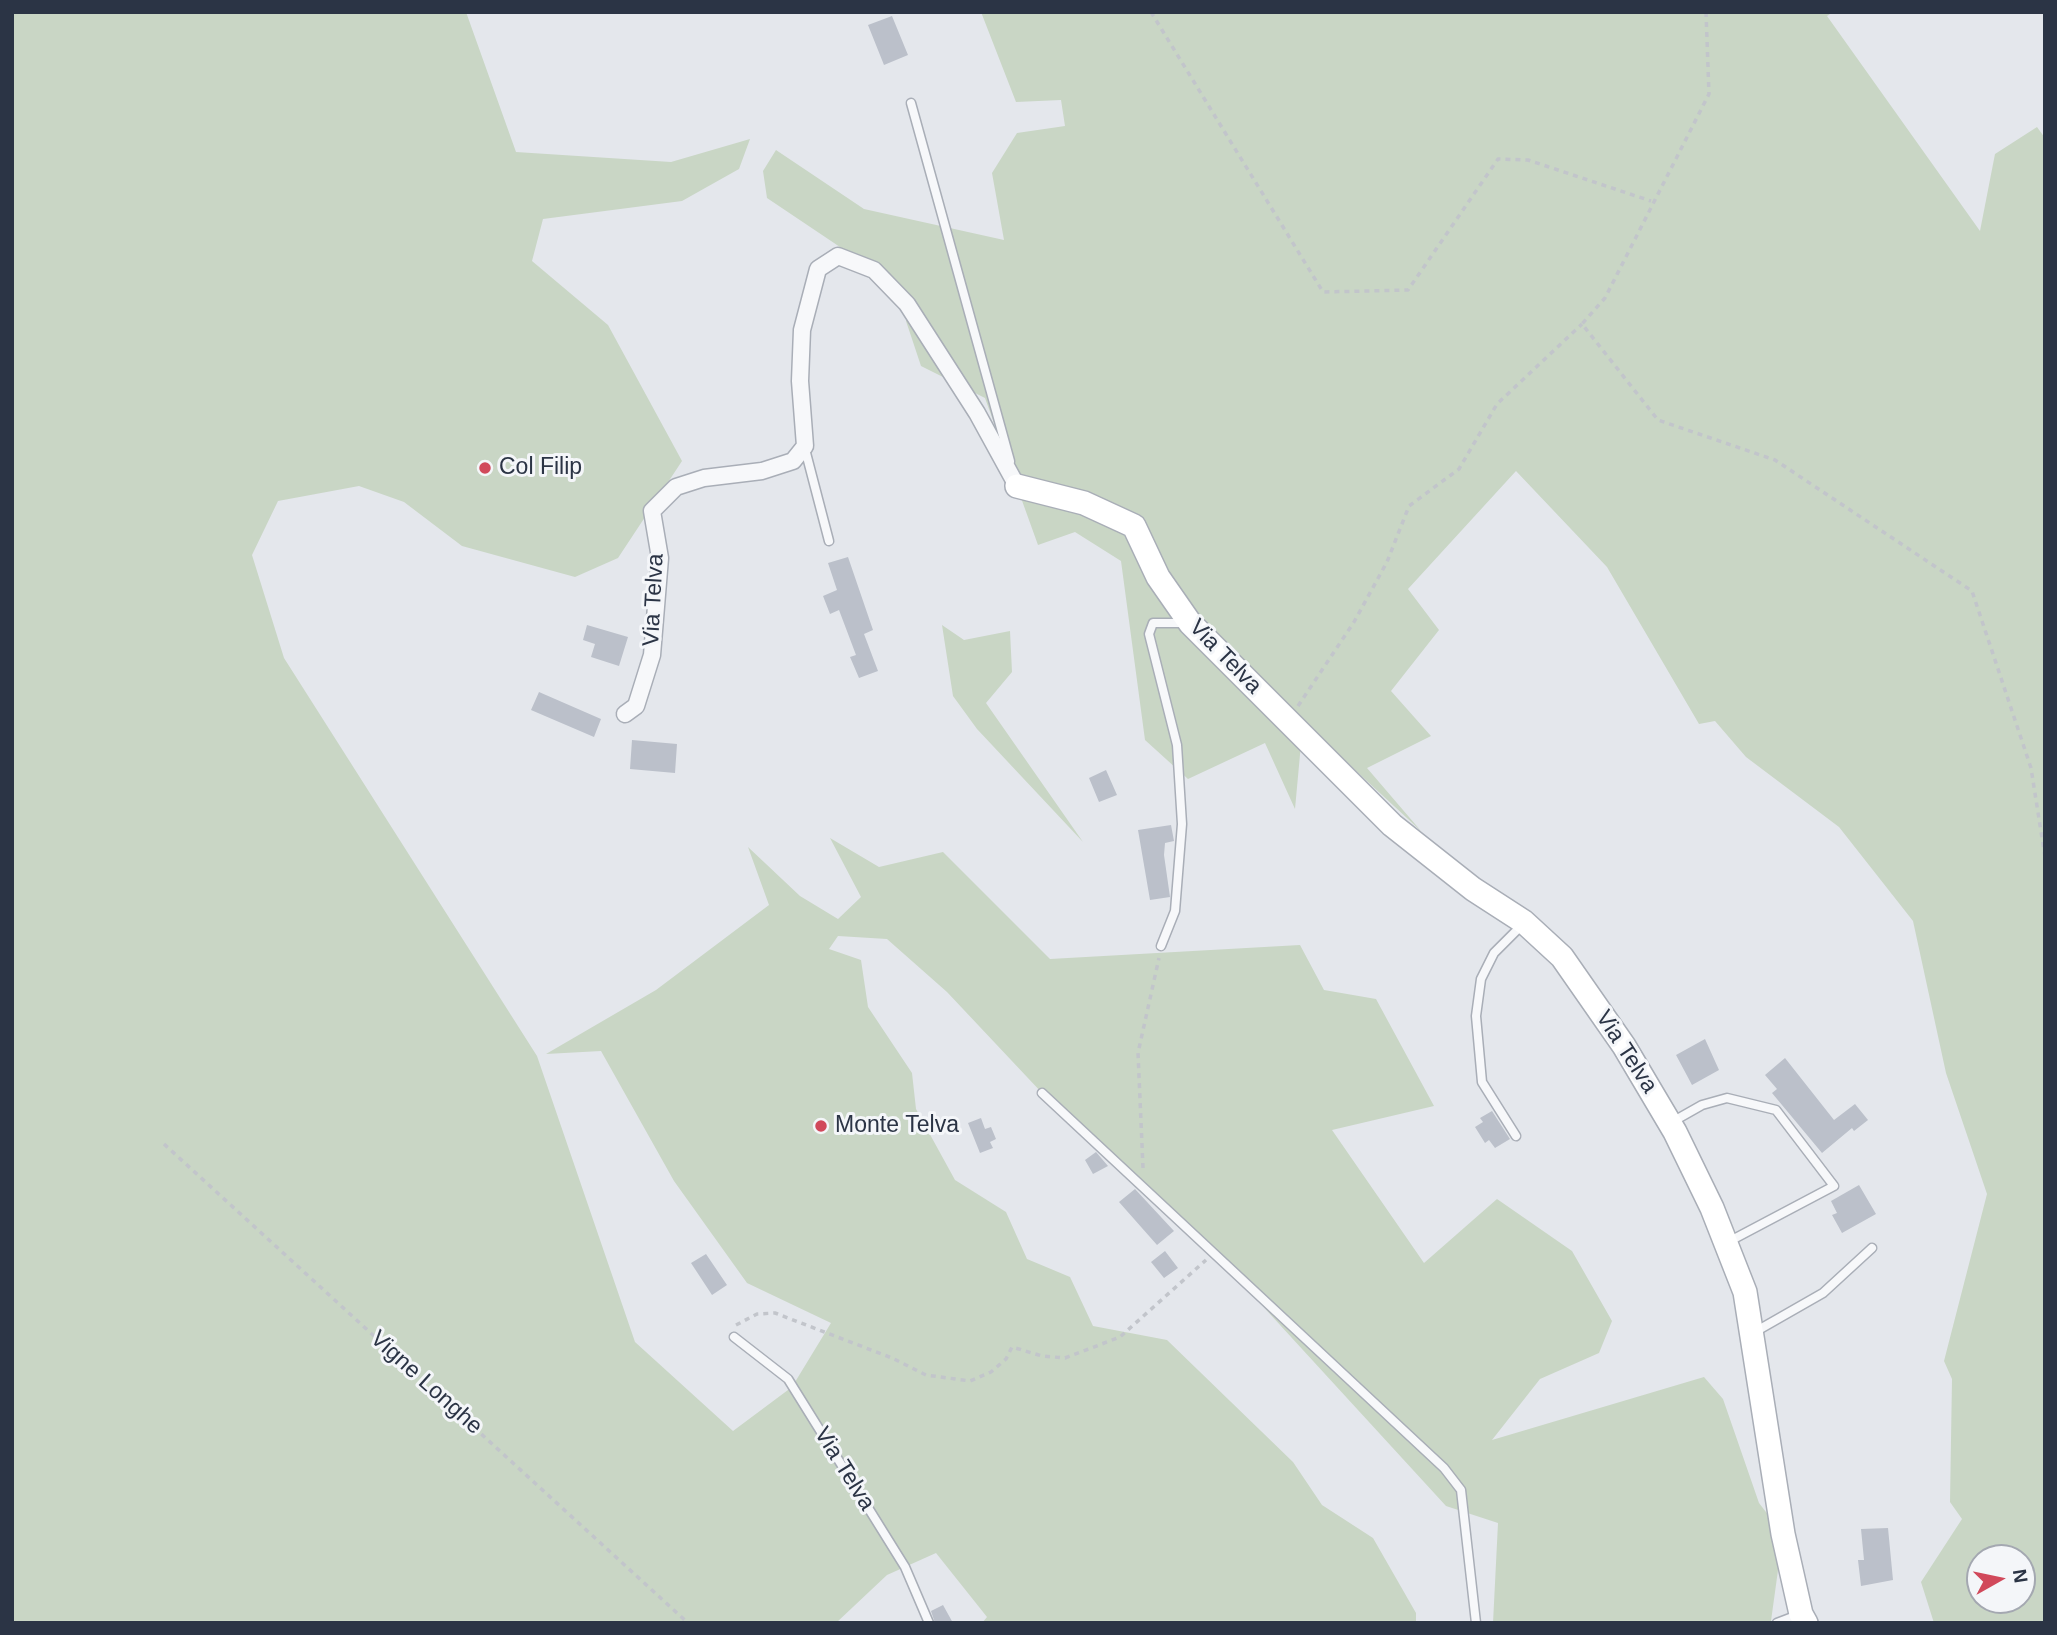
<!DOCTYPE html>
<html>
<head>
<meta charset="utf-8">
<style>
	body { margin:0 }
	#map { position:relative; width:2057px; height:1635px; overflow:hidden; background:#e4e7ec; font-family:Arial,sans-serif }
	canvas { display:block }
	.frame { position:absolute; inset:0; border:14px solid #2b3445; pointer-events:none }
	.north { position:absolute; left:1966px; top:1544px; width:70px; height:70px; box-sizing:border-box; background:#f4f6f9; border:2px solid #a4a8b1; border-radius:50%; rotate:81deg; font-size:19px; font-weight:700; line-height:28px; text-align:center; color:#2b3445 }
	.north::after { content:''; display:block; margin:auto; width:24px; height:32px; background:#d1495b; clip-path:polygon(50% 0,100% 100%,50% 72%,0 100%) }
</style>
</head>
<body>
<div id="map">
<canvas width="2057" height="1635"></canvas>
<div class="frame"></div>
<div class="north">N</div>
</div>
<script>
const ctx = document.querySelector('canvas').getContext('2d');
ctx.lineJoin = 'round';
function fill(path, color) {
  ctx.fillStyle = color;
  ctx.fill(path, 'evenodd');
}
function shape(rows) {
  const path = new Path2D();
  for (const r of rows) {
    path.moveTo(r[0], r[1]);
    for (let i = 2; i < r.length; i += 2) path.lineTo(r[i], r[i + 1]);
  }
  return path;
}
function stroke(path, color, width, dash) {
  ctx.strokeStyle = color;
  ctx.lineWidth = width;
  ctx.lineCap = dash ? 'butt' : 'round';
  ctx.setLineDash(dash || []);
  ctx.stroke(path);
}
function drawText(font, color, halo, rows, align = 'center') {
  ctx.font = font + ' Arial,sans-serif';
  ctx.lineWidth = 6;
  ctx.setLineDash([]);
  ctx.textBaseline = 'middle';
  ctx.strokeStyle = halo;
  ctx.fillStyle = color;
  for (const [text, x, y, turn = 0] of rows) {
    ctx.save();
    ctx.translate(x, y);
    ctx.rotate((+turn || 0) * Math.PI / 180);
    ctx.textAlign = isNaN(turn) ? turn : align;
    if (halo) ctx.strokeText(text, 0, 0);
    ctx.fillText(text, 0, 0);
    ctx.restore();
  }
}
const green = shape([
	[12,12,466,12,516,152,671,162,750,139,739,169,682,201,543,219,532,261,608,325,682,461,618,558,575,577,462,546,404,502,359,486,278,501,252,555,284,658,537,1056,635,1342,733,1431,792,1387,831,1323,747,1283,674,1181,601,1051,546,1054,656,990,769,905,748,847,800,896,838,919,861,897,830,838,879,867,943,852,1050,959,1300,945,1324,990,1376,999,1434,1106,1332,1130,1424,1263,1497,1199,1572,1251,1612,1321,1599,1353,1540,1379,1492,1440,1704,1377,1723,1399,1759,1503,1783,1534,1771,1621,1493,1623,1498,1523,1446,1506,1214,1253,1075,1128,947,992,887,939,838,936,829,949,861,960,868,1007,912,1073,916,1109,955,1180,1006,1212,1027,1259,1070,1277,1093,1326,1167,1340,1293,1462,1322,1505,1373,1538,1416,1613,1416,1623,982,1623,987,1617,936,1553,887,1575,836,1623,12,1623],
	[981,12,1833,12,1827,16,1980,231,1995,154,2037,127,2045,138,2045,1623,1934,1623,1921,1582,1962,1519,1950,1502,1952,1379,1944,1361,1987,1194,1946,1073,1913,921,1839,827,1746,757,1715,721,1699,724,1607,567,1516,471,1408,589,1439,630,1391,691,1431,736,1367,768,1421,831,1303,722,1295,809,1265,743,1188,779,1145,740,1121,561,1075,532,1038,545,985,398,921,366,906,321,907,292,767,198,763,171,776,150,864,209,1004,240,992,173,1017,133,1065,126,1061,100,1016,102],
	[1980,1558,2022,1558,2022,1600,1980,1600],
	[942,625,964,640,1010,631,1012,672,986,703,1083,842,977,729,953,696]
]);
const building = shape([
	[892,16,908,55,884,65,868,25],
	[848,557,873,630,864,634,878,671,859,678,850,657,856,655,839,610,830,614,823,596,837,590,828,563],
	[587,625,628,637,619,666,591,657,595,644,583,640],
	[539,692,601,719,594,737,531,710],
	[632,740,677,744,675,773,630,769],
	[1106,770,1117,795,1099,802,1089,778],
	[1171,825,1174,841,1165,843,1164,855,1170,897,1150,900,1138,830],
	[1705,1039,1719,1070,1692,1085,1676,1055],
	[1785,1058,1834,1120,1855,1104,1868,1120,1854,1131,1852,1128,1822,1153,1772,1093,1777,1089,1765,1075],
	[1492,1111,1510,1139,1495,1148,1489,1140,1485,1143,1475,1127,1483,1122,1480,1118],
	[981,1118,985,1129,991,1127,996,1139,990,1142,993,1148,980,1153,968,1123],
	[1096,1152,1108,1166,1093,1174,1085,1160],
	[1859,1185,1876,1214,1842,1233,1832,1215,1837,1213,1831,1201],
	[1135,1189,1174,1231,1157,1245,1119,1202],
	[1165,1251,1178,1268,1164,1278,1151,1262],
	[706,1254,727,1285,712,1295,691,1263],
	[1888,1528,1893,1580,1861,1586,1858,1560,1864,1560,1861,1529],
	[943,1605,953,1623,935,1623,931,1611]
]);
const path = shape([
	[1151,12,1323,292,1408,290,1498,159,1528,160,1651,201],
	[1706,12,1709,94,1605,298,1582,324,1658,420,1775,460,1972,591,2031,768,2045,857],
	[1298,706,1354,622,1387,562,1409,506,1459,469,1497,404,1582,324],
	[164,1144,688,1623],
	[1143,1168,1138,1053,1159,958],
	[736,1325,757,1314,775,1313,892,1358,926,1375,970,1381,991,1372,1006,1359,1012,1347,1042,1356,1065,1358,1120,1337,1206,1260]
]);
const lane = shape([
	[911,103,1010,461],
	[805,449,829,541],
	[1161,946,1175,911,1182,824,1177,745,1149,634,1153,623,1187,623],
	[1042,1093,1444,1468,1461,1490,1476,1623],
	[1672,1122,1702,1105,1727,1098,1776,1110,1834,1186,1728,1242],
	[1516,1136,1482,1082,1476,1016,1481,979,1494,953,1524,923],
	[1753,1333,1823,1293,1872,1248],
	[734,1337,788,1379,905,1567,929,1623],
	[1777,1623,1798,1615]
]);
const street = shape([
	[625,714,636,706,652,655,660,558,652,511,676,487,704,478,762,471,793,461,805,446,800,381,802,330,818,269,838,256,874,270,907,304,977,413,1017,486]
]);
const secondary = shape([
	[1017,486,1084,503,1134,526,1158,577,1190,623,1392,825,1473,889,1524,922,1562,957,1624,1046,1675,1132,1712,1208,1745,1292,1783,1534,1801,1614,1806,1623]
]);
const markers = [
	[485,468,7,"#d1495b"],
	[821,1126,7,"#d1495b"]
];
const poiNames = [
	["Col Filip",499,468],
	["Monte Telva",835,1126]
];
const streetNames = [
	["Via Telva",654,600,-87],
	["Via Telva",1225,657,46],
	["Via Telva",1626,1052,57],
	["Vigne Longhe",426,1383,42],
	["Via Telva",844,1469,58]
];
fill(green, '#c9d6c5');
fill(building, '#bbc0ca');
stroke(lane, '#a9aeb7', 11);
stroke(street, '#a9aeb7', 19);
stroke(secondary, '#a9aeb7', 26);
stroke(path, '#c2c5cb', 3.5, [5, 5]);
stroke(lane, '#f7f8fa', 8);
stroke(street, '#f7f8fa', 16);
stroke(secondary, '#fff', 23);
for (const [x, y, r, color] of markers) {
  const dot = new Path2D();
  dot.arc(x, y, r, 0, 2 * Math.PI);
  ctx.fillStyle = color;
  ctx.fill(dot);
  stroke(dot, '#f4f6f9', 2.5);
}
drawText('23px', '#2b3445', '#f4f6f9', poiNames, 'left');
drawText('23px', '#2b3445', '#f4f6f9', streetNames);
</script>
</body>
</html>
